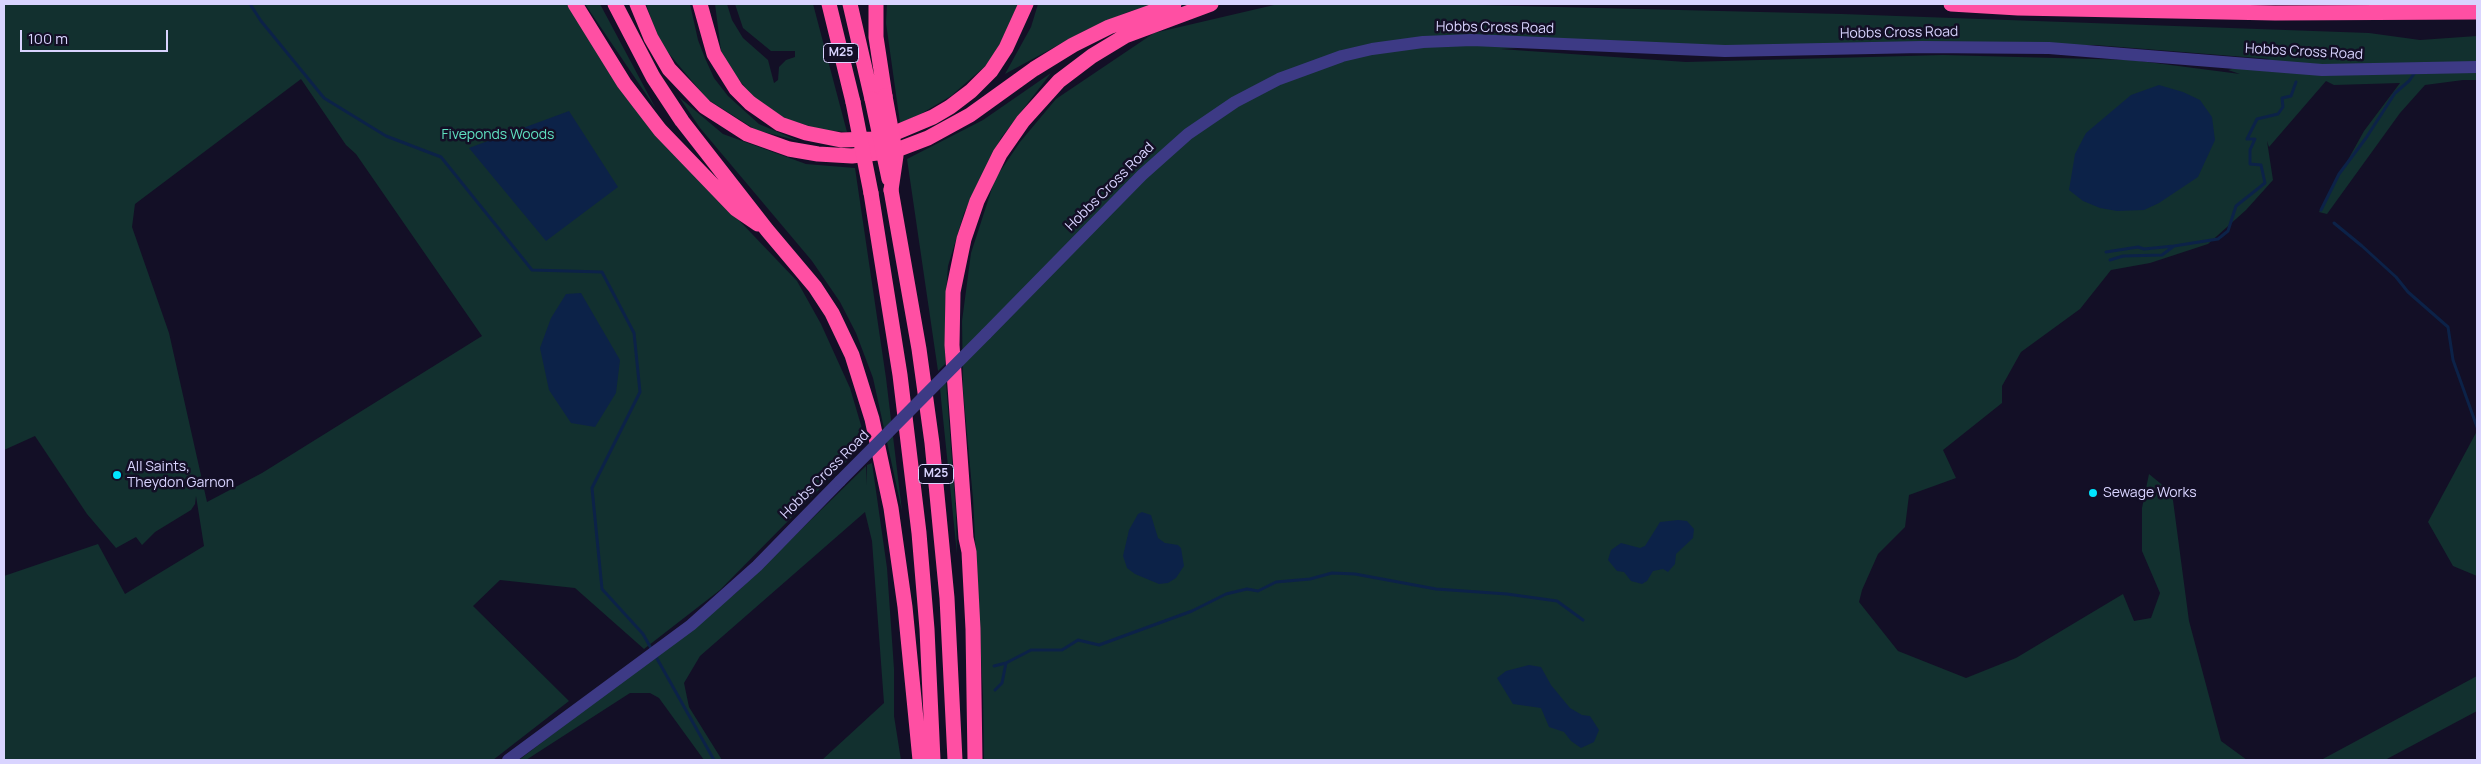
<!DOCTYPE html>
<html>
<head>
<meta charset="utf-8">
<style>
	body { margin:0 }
	#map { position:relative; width:2481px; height:764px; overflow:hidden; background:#130f26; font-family:Manrope,sans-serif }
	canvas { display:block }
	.frame { position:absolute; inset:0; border:5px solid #d9d4ff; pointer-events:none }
	.scale { position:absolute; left:20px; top:30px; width:148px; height:22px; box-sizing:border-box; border:2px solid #d9d4ff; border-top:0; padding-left:6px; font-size:15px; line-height:18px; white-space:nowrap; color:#d9d4ff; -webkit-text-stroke:4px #130f26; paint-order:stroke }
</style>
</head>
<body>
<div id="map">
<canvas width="2481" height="764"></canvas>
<div class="frame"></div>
<div class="scale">100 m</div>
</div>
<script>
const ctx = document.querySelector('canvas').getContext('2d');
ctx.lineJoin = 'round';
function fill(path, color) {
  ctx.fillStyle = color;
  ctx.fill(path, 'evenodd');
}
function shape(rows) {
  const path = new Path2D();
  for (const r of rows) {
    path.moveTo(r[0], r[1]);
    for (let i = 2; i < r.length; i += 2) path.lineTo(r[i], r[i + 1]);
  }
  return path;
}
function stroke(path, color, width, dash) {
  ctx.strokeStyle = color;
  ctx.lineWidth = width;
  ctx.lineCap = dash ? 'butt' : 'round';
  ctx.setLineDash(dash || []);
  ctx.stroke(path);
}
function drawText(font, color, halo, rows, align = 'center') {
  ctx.font = font + ' Manrope,sans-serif';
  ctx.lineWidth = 5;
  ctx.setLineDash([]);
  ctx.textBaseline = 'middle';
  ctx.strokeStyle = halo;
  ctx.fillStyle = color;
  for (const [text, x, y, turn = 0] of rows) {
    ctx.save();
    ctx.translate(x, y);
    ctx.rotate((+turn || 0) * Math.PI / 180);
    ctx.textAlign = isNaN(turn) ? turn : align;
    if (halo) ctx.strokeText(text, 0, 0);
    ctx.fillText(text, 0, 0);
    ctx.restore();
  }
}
const green = shape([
	[4,4,569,4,688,167,797,281,821,324,850,388,866,442,720,590,644,649,575,588,500,580,473,606,569,701,493,760,4,760,4,576,98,544,125,594,204,546,196,496,195,504,191,510,155,532,142,545,136,537,116,548,87,514,35,436,4,450],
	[301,79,346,145,356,154,482,336,262,473,207,502,169,333,132,227,135,204],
	[585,4,600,4,656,109],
	[646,4,690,4,698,40,705,58,714,78,728,96,759,124,799,141,756,130,707,99,660,43],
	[715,4,727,4,732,20,743,38,768,60,774,83,778,80,779,67,786,60,795,57,795,51,771,51,743,28,735,4,813,4,847,132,822,130,786,119,754,98,730,69,721,51],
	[887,4,1018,4,1017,11,991,61,951,96,919,115,900,123,886,23],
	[1038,4,1155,4,1128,12,1086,30,1005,74,1031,27],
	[1274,5,1477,5,1842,14,2369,33,2420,40,2477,36,2477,80,2463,80,2425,85,2400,113,2327,214,2319,212,2364,131,2400,83,2334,85,2326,81,2269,147,2267,141,2273,180,2246,210,2208,244,2150,263,2111,270,2080,309,2021,352,2002,386,2002,403,1943,450,1956,478,1909,495,1905,527,1878,554,1862,590,1859,602,1898,651,1966,678,2016,658,2123,594,2134,621,2151,618,2160,593,2142,551,2142,508,2149,474,2172,493,2189,621,2221,741,2247,760,984,760,983,696,973,499,963,389,962,321,971,253,995,179,1020,142,1056,99,1154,33],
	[1608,43,1827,50,2095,45,2270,59,2228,70,2240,74,2132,60,1943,55,1686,62,1500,49],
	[1051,73,1001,138,964,213,948,266,945,308,945,364,938,371,907,159,983,120],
	[679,97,723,134,806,164,855,168,886,378,902,511,873,378,856,333,840,302,812,261,700,128],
	[946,382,956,513,957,554,940,389],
	[2477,431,2477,576,2453,566,2428,522],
	[872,463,887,568,894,669,894,716,901,760,822,760,884,703,872,541,865,512,700,656,684,683,689,707,722,760,704,760,659,698,650,693,630,693,526,760,519,760,737,592,866,466,866,485,867,465],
	[2477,676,2477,711,2385,760,2321,760]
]);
const water = shape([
	[2159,85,2183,92,2200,100,2212,117,2215,140,2198,177,2159,203,2144,210,2117,211,2100,208,2083,201,2069,190,2075,154,2086,133,2131,95],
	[569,111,618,187,546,241,469,148],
	[581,293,620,360,616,393,595,427,571,423,549,390,540,348,551,318,566,294],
	[1142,512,1151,515,1158,538,1165,543,1178,545,1181,548,1184,566,1176,578,1168,583,1159,584,1135,574,1127,568,1123,556,1129,530,1138,514],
	[1678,520,1687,521,1694,529,1693,538,1676,554,1675,564,1668,572,1663,569,1653,571,1647,581,1642,584,1631,581,1624,572,1617,571,1608,560,1611,550,1621,543,1640,548,1645,546,1660,522],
	[1529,665,1541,667,1551,685,1570,708,1582,715,1590,716,1599,730,1594,742,1581,748,1571,741,1564,732,1549,727,1541,708,1513,704,1497,678,1506,671]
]);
const stream = shape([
	[250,4,261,21,324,98,386,136,441,157,532,270,602,272,634,333,640,392,592,488,602,589,643,634,652,650],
	[2321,210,2339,174,2366,138,2395,93,2409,81,2416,71],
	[2334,223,2362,246,2396,277,2408,292,2448,327,2453,360,2477,427],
	[2106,252,2138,247,2144,249,2174,246],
	[2110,260,2123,256,2162,255,2174,246,2218,239,2228,231,2236,206,2265,183,2261,165,2250,164,2250,150,2255,139,2247,139,2257,119,2278,114,2283,107,2282,98,2291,96,2296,82],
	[655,655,714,760],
	[994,666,1006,663,1031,650,1062,650,1078,640,1099,645,1192,611,1226,594,1247,589,1258,591,1276,582,1310,579,1332,573,1355,574,1436,589,1507,594,1557,601,1583,620],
	[995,690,1002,683,1006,663]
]);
const tertiary = shape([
	[986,334,1142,175,1188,134,1235,102,1279,79,1342,56,1372,49,1423,42,1472,40,1725,51,1922,47,2049,48,2322,70,2477,67],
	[508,760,691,625,757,566,840,481]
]);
const motorway = shape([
	[575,4,624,83,660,130,736,209,758,224],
	[615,4,653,77,682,121,767,230,815,287,832,313,852,355,872,419,891,508,905,607,920,760],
	[637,4,651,38,669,69,705,107,747,134,789,149,818,154,852,156,894,151,928,138,970,115,1034,69,1073,45,1109,27,1174,4],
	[700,4,714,54,736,89,750,103,780,124,806,133,841,140,872,139,890,135,933,117,950,107,971,91,991,71,1006,48,1026,4],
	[829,4,853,102],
	[850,4,872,99],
	[876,4,876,37,885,96],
	[1951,4,2018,8,2275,13,2477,12],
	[891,190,919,349,932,443,947,598,955,760],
	[871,193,900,375,919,533,927,629,933,760],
	[975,760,973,629,969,552,966,538,952,345,953,292,964,239,977,201,1000,154,1023,121,1059,81,1092,56,1125,36,1211,4]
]);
const tertiaryBridge = shape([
	[840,481,986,334]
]);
const motorwayBridge = shape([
	[885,96,896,156,891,190],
	[872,99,889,179],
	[853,102,871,193]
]);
const markers = [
	[117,475,5,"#00e5ff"],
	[2093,493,5,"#00e5ff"]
];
const shields = [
	[841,53,35],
	[936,474,35]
];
const shieldNames = [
	["M25",841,53],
	["M25",936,474]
];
const streetNames = [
	["Hobbs Cross Road",1495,28,1],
	["Hobbs Cross Road",1899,33,-1],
	["Hobbs Cross Road",2304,52,3],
	["Hobbs Cross Road",1110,187,-45],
	["Hobbs Cross Road",825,475,-45]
];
const parkNames = [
	["Fiveponds Woods",498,135]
];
const poiNames = [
	["All Saints,",127,467],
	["Theydon Garnon",127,483],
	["Sewage Works",2103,493]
];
fill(green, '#12302f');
fill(water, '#0c2248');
stroke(stream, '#0c2248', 3);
stroke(tertiary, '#3d3a85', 12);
stroke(motorway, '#ff4fa3', 15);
stroke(tertiaryBridge, '#3d3a85', 12);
stroke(motorwayBridge, '#ff4fa3', 15);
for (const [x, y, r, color] of markers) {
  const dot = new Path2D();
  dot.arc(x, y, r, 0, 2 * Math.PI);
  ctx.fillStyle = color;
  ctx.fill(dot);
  stroke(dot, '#130f26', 2);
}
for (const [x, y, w] of shields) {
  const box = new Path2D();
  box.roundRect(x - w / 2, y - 9.5, w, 19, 4);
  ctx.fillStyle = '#130f26';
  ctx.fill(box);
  stroke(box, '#d9d4ff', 1);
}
drawText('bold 12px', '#d9d4ff', null, shieldNames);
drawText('14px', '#d9d4ff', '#130f26', streetNames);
drawText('14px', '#5fe0c0', '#130f26', parkNames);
drawText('14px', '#d9d4ff', '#130f26', poiNames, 'left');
</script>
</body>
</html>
